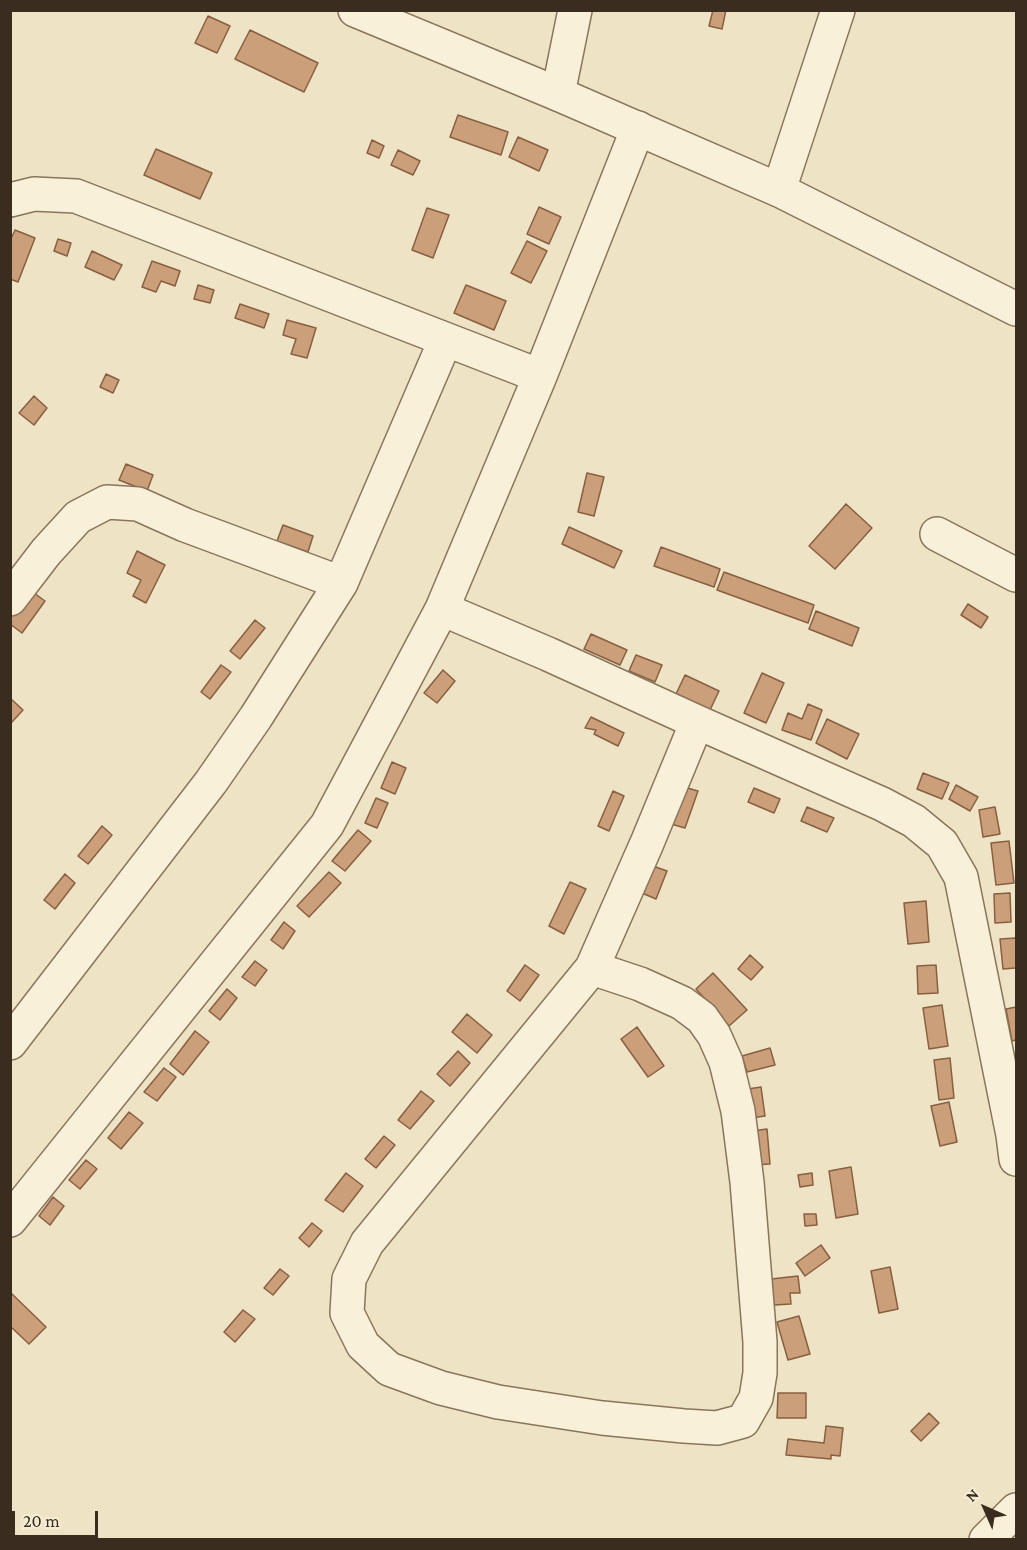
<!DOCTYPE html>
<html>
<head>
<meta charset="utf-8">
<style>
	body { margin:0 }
	#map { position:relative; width:1027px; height:1550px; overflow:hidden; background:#eee3c5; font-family:"Crimson Pro",serif }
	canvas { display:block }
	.frame { position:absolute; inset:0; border:12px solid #3a2c1f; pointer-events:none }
	.north { position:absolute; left:955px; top:1478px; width:60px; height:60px; -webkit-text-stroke:4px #f6edd5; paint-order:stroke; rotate:315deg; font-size:16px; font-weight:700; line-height:24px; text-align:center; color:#3a2c1f }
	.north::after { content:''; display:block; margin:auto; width:21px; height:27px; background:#3a2c1f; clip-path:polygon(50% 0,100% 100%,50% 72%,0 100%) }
	.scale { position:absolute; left:12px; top:1511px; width:86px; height:27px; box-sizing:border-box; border:3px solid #3a2c1f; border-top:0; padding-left:8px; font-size:18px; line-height:21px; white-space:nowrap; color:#3a2c1f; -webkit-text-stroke:4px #f6edd5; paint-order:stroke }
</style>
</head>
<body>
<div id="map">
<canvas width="1027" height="1550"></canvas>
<div class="frame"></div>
<div class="north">N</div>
<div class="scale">20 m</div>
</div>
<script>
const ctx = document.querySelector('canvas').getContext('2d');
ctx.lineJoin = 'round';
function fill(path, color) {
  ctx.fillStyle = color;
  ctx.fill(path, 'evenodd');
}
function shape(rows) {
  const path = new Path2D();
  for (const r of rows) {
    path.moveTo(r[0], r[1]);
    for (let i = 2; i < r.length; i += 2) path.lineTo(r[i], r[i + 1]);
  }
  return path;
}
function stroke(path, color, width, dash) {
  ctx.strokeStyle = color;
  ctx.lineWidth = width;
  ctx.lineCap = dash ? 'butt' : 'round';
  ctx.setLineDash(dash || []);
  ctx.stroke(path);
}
const building = shape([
	[713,10,726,10,722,29,709,26,713,10],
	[208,16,230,26,217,53,195,43,208,16],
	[250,30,318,63,304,92,235,59,250,30],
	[458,115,508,132,501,155,450,137,458,115],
	[518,137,548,150,539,171,509,157,518,137],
	[372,140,384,146,379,158,367,153,372,140],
	[156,149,212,173,200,199,144,175,156,149],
	[398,150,420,161,413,175,391,165,398,150],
	[539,207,561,217,549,244,527,234,539,207],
	[427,208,449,215,433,258,412,250,427,208],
	[15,230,35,238,18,282,10,279,10,241,15,230],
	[58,239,71,243,67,256,54,251,58,239],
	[527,241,547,251,531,283,511,273,527,241],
	[92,251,122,265,114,280,85,267,92,251],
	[152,261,180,271,175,286,161,281,156,292,142,287,152,261],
	[198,285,214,290,210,303,194,299,198,285],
	[466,285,506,301,494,330,454,313,466,285],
	[240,304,269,314,264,328,235,318,240,304],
	[287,320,316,328,307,358,291,354,296,339,283,335,287,320],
	[106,374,119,380,113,393,100,387,106,374],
	[34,396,47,408,34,425,19,413,34,396],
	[126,464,153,475,147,491,119,480,126,464],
	[587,473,604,477,594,516,578,512,587,473],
	[846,504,872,528,835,569,809,546,846,504],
	[283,525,313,536,308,552,277,541,283,525],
	[569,527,622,551,614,568,562,544,569,527],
	[661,547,720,569,714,587,654,566,661,547],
	[137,551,165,565,146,603,133,596,141,580,127,573,137,551],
	[724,572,814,605,808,623,717,590,724,572],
	[30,590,45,601,22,633,10,624,10,617,30,590],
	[968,604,988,617,981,628,961,615,968,604],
	[816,611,859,628,852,646,809,629,816,611],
	[255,620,265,628,240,659,230,651,255,620],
	[591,634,627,650,620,665,584,649,591,634],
	[636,655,662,665,655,682,629,671,636,655],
	[221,665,231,672,210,699,201,692,221,665],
	[443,670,455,681,437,703,424,693,443,670],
	[762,673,784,683,766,723,744,713,762,673],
	[685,675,719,691,710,710,676,694,685,675],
	[10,698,23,710,12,722,10,721,10,698],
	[808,704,822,710,811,740,782,730,788,713,802,719,808,704],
	[591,717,624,733,618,746,594,734,596,730,585,728,591,717],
	[827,719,859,734,847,759,816,743,827,719],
	[392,762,406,768,395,794,381,788,392,762],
	[923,773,949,783,942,799,917,789,923,773],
	[956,785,978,797,970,811,949,799,956,785],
	[684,787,698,791,685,828,671,824,684,787],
	[754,788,780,799,774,813,748,802,754,788],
	[613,791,624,796,609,831,598,826,613,791],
	[376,798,388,803,377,828,365,823,376,798],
	[807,807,834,818,827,832,801,821,807,807],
	[995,807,1000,834,983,837,979,810,995,807],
	[102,826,112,835,88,864,78,856,102,826],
	[358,830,371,841,345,871,332,861,358,830],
	[1009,841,1014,883,996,885,991,843,1009,841],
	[653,866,667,871,656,899,642,893,653,866],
	[329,872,341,883,309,917,297,906,329,872],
	[65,874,75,883,55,909,44,900,65,874],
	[570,882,586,889,564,934,549,926,570,882],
	[1010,893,1011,922,995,923,994,894,1010,893],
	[926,901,929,942,908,944,904,903,926,901],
	[284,922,295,931,283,949,271,940,284,922],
	[1016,938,1016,968,1003,969,1000,939,1016,938],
	[750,955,763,967,751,980,738,969,750,955],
	[255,961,267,970,255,986,242,977,255,961],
	[525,965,539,975,520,1001,507,991,525,965],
	[936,965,938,993,918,994,917,966,936,965],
	[713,973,747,1010,729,1026,696,989,713,973],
	[227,989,237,998,220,1020,209,1011,227,989],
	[942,1005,948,1046,929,1049,923,1008,942,1005],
	[1016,1007,1016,1040,1012,1041,1006,1009,1016,1007],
	[467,1014,492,1035,477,1053,452,1032,467,1014],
	[637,1027,664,1066,648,1077,621,1039,637,1027],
	[195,1031,209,1042,183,1075,170,1064,195,1031],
	[770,1048,775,1065,747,1072,742,1056,770,1048],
	[458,1051,470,1063,450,1086,437,1074,458,1051],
	[950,1058,954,1098,939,1100,934,1060,950,1058],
	[164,1068,176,1077,157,1101,144,1092,164,1068],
	[761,1087,765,1116,751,1118,748,1089,761,1087],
	[421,1091,434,1101,410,1129,398,1120,421,1091],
	[949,1102,957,1142,940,1146,931,1106,949,1102],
	[129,1112,143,1123,121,1149,108,1138,129,1112],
	[767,1129,770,1164,755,1165,752,1131,767,1129],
	[384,1136,395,1145,376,1168,365,1159,384,1136],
	[86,1160,97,1169,80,1189,69,1180,86,1160],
	[851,1167,858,1214,836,1218,829,1171,851,1167],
	[346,1173,363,1186,343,1212,325,1200,346,1173],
	[812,1173,813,1185,800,1187,798,1175,812,1173],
	[53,1197,64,1206,50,1225,39,1216,53,1197],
	[804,1214,816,1214,817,1225,805,1226,804,1214],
	[312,1223,322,1231,309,1247,299,1238,312,1223],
	[821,1245,830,1258,805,1276,796,1263,821,1245],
	[890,1267,898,1309,879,1313,871,1271,890,1267],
	[280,1269,289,1276,273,1295,264,1288,280,1269],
	[798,1276,800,1293,790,1293,791,1304,774,1305,771,1279,798,1276],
	[11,1293,46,1327,29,1344,10,1326,11,1293],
	[243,1310,255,1319,235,1342,224,1332,243,1310],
	[799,1316,810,1354,788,1360,777,1322,799,1316],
	[778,1393,806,1393,806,1418,777,1418,778,1393],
	[929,1413,939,1423,921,1441,911,1431,929,1413],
	[826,1426,843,1428,840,1456,831,1455,831,1459,786,1455,788,1439,824,1443,826,1426]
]);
const minor = shape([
	[558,94,575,10],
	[779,190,838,10],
	[10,200,34,194,76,196,540,376],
	[937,534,1016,575],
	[10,599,46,552,78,517,107,502,138,504,185,525,341,583],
	[442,609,548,654,697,722,882,804,914,821,942,844,961,877,1013,1135,1016,1159],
	[592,968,640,984,682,1003,702,1018,714,1035,726,1062,738,1111,747,1182,760,1342,760,1373,756,1398,743,1421,717,1428,684,1426,602,1418,498,1402,441,1388,389,1369,363,1345,347,1313,349,1279,367,1243,592,968,647,843,697,722],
	[10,1043,211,782,256,717,341,583,445,341],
	[10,1220,327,825,442,609,540,376,638,128],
	[986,1540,1016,1510]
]);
const tertiary = shape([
	[355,10,558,94,779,190,1016,309]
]);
fill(building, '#cc9f7b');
stroke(building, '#885f41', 1.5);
stroke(minor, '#89755b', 36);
stroke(tertiary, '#89755b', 36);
stroke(minor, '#f9f0d9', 33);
stroke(tertiary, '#f9f0d9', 33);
</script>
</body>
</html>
